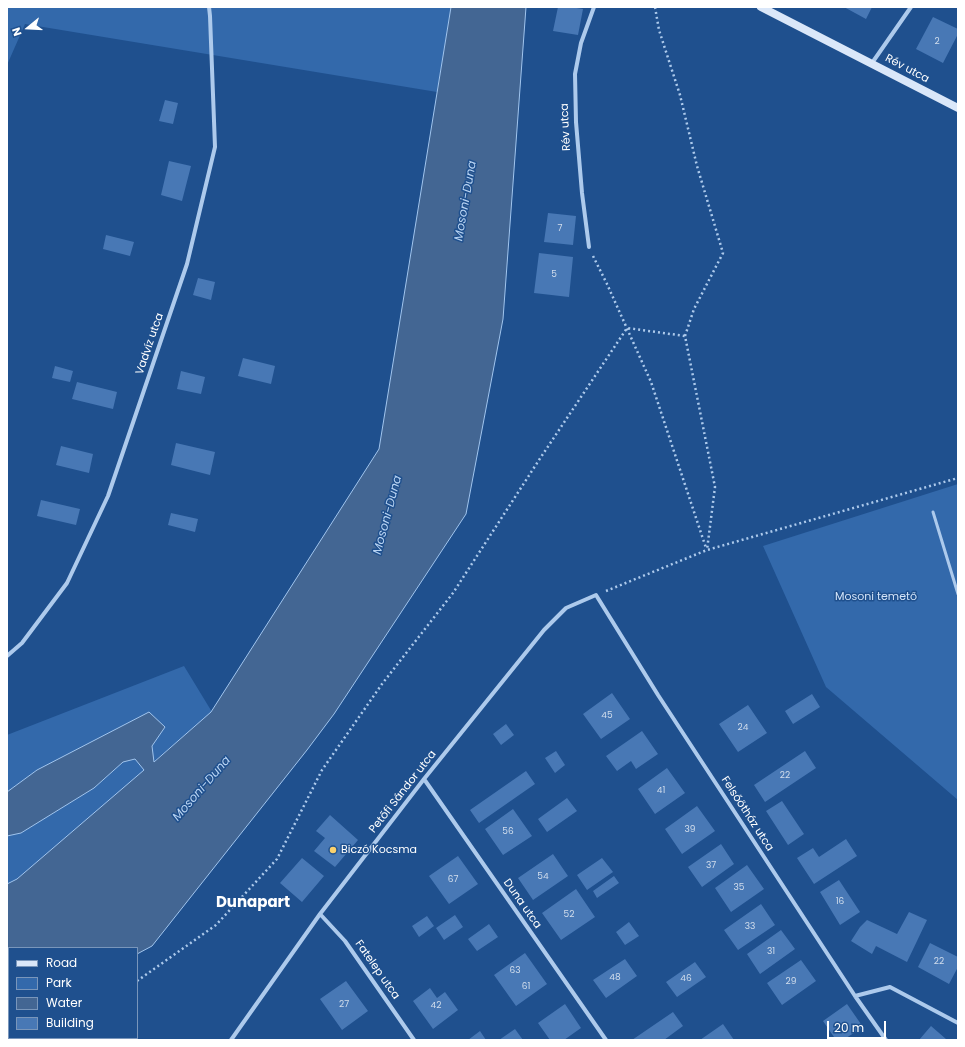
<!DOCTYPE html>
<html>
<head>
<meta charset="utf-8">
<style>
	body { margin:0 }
	#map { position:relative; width:965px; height:1047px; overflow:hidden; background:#1f508e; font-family:Poppins,sans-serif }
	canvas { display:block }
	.frame { position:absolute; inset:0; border:8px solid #fff; pointer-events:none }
	.legend { position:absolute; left:8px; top:947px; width:130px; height:92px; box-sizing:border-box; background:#1f508e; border:1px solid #7996bb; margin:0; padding:5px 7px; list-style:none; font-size:12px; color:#fff }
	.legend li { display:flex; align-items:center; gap:8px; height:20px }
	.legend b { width:20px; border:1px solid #7996bb }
	.north { position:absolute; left:8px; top:8px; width:40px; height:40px; -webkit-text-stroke:3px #1f508e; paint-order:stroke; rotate:252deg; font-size:11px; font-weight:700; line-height:16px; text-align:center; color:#fff }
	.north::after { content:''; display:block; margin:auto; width:14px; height:18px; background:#fff; clip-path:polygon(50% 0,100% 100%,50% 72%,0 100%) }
	.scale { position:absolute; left:827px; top:1021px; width:59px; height:18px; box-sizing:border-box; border:2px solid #fff; border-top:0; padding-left:5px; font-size:12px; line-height:14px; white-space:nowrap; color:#fff; -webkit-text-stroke:3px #1f508e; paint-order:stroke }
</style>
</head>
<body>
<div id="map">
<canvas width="965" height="1047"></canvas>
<div class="frame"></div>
<ul class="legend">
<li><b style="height:5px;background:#dae7f9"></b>Road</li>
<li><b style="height:11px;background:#3369ab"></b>Park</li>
<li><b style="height:11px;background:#436693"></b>Water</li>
<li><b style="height:11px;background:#4878b5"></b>Building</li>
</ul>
<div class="north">N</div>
<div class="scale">20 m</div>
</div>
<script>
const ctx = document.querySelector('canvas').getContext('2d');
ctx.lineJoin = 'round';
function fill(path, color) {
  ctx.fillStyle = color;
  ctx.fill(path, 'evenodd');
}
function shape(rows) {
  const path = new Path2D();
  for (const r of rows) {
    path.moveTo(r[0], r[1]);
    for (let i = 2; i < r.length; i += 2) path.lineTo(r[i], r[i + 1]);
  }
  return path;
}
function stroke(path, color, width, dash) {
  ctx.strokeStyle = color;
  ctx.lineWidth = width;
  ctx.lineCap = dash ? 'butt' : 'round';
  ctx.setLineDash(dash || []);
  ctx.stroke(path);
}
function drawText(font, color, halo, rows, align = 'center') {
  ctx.font = font + ' Poppins,sans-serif';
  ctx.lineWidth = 3;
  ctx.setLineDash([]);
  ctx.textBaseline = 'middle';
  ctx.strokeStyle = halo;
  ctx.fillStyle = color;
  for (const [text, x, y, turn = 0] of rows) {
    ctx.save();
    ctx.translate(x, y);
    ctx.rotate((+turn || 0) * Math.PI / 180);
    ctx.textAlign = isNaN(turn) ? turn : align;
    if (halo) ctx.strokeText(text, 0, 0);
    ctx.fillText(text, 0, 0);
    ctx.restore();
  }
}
const green = shape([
	[7,7,451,7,437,92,25,24,7,65],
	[958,484,958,800,826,687,763,546],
	[184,666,212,712,153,762,152,746,165,727,37,770,7,792,7,735],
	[135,759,145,770,17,879,7,884,7,836,21,833,94,788,123,762]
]);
const water = shape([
	[451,7,526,7,503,319,466,514,334,714,307,750,152,946,137,954,137,948,9,948,9,1024,7,1025,7,884,17,879,144,770,135,759,123,762,94,788,21,833,7,836,7,792,37,770,149,712,165,727,152,746,154,762,211,712,379,449,451,7]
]);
const building = shape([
	[558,7,570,7,583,9,578,35,553,31],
	[844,7,872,7,866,19],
	[933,17,958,29,958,34,943,63,916,49],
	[165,100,178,103,173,124,159,121],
	[169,161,191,166,182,201,161,195],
	[548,213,576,216,573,245,544,242],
	[106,235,134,242,130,256,103,249],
	[539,253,573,257,569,297,534,293],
	[198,278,215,282,211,300,193,295],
	[243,358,275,366,271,384,238,376],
	[55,366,73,371,70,382,52,378],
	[181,371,205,377,201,394,177,389],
	[77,382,117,392,113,409,72,399],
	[176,443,215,452,210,475,171,465],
	[61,446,93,454,89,473,56,465],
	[41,500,80,509,76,525,37,516],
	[171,513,198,519,195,532,168,525],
	[612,693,630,719,601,739,583,714],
	[812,694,820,707,793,724,785,711],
	[748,705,767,733,738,752,719,724],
	[506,724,514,735,501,745,493,734],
	[642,731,658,754,636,769,631,761,617,771,606,756],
	[556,751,565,765,555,773,545,758],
	[805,751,816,768,765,802,754,785],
	[667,768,685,793,655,814,638,789],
	[526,771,535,784,479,823,470,810],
	[567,798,577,811,547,832,538,819],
	[782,801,804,834,788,845,766,811],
	[697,806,715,831,682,854,665,829],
	[513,809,532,836,503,855,485,829],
	[330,815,358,840,335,867,314,851,325,838,316,831],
	[846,839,857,856,814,884,797,858,813,848,819,857],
	[721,844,734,864,702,887,688,867],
	[553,854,568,876,533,900,518,878],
	[458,856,478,884,449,904,429,876],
	[302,858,324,876,302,902,280,883],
	[602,858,613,872,587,890,577,875],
	[747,865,764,889,731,912,715,888],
	[614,876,619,883,597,898,593,891],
	[839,880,860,912,840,925,820,892],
	[576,889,595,917,561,940,542,913],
	[761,904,775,925,738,950,724,930],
	[909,912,927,920,907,962,876,946,872,954,851,941,860,927,867,920,897,934],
	[455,915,463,927,444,940,436,928],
	[427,916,434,926,419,937,412,926],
	[629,922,639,936,625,945,616,932],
	[489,924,498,937,477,951,468,939],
	[781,930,795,949,760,974,747,954],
	[930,943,958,957,958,967,949,984,918,967],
	[525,953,547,984,516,1006,494,975],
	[625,959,637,976,606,998,593,980],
	[801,960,816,981,782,1005,767,983],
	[695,962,706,977,677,997,666,982],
	[346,981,368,1011,342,1030,320,999],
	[430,988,437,998,445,992,458,1010,433,1029,413,1001],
	[565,1004,581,1028,564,1040,550,1040,538,1023],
	[847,1004,863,1027,843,1040,836,1040,823,1021],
	[673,1012,683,1026,664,1040,632,1040],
	[723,1024,734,1040,700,1040],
	[931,1026,946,1039,945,1040,919,1040],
	[515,1029,523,1040,499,1040],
	[480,1031,486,1040,468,1040]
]);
const path = shape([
	[655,7,659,30,680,95,697,166,723,253,694,309,685,336,715,487,707,550],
	[593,256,607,284,651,382,706,548],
	[606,591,707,550,958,478],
	[137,981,216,925,277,859,322,770,382,684,453,593,539,460,627,328,685,336],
	[25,1040,29,1038]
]);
const lane = shape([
	[933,512,958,594]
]);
const street = shape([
	[872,63,911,7],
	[589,247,582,193,576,122,575,74,581,43,594,7],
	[7,656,22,643,67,583,108,496,187,264,215,147,210,16,209,7],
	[424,779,606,1040],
	[320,914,345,941,414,1040],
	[855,996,890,987,958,1023],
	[231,1040,320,914,424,779,544,630,566,608,596,595,658,695,855,996,886,1040]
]);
const secondary = shape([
	[761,7,958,108]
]);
const markers = [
	[333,850,4,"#fad16d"]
];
const numberNames = [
	["2",937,42],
	["7",560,229],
	["5",554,275],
	["45",607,716],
	["24",743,728],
	["22",785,776],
	["41",661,791],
	["39",690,830],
	["56",508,832],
	["37",711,866],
	["54",543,877],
	["67",453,880],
	["35",739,888],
	["16",840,902],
	["52",569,915],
	["33",750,927],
	["31",771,952],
	["22",939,962],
	["63",515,971],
	["48",615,978],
	["46",686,979],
	["29",791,982],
	["61",526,987],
	["27",344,1005],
	["42",436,1006]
];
const streetNames = [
	["Rév utca",907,69,28],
	["Rév utca",566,127,-93],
	["Vadvíz utca",150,344,-71],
	["Petőfi Sándor utca",403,792,-52],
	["Felsőötház utca",747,814,57],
	["Duna utca",522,904,55],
	["Fatelep utca",377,970,55]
];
const parkNames = [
	["Mosoni temető",876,597]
];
const poiNames = [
	["Biczó Kocsma",341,850]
];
const waterNames = [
	["Mosoni-Duna",466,201,-80],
	["Mosoni-Duna",388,515,-75],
	["Mosoni-Duna",202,789,-49]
];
const districtNames = [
	["Dunapart",253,903]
];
fill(green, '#3369ab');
fill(water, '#436693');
stroke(water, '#a1c5ee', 1);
fill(building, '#4878b5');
stroke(path, '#adcaec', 2.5, [2, 3]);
stroke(lane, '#adcaec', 3);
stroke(street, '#adcaec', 4);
stroke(secondary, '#dae7f9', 8);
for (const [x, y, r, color] of markers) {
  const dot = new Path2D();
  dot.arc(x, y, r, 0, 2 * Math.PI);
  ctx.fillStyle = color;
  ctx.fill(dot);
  stroke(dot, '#1f508e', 1.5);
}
drawText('9px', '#d1ddec', null, numberNames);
drawText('11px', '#fff', '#1f508e', streetNames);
drawText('11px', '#d3e4f9', '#1f508e', parkNames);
drawText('11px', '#fff', '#1f508e', poiNames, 'left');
drawText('italic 12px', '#b9d4f3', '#1f508e', waterNames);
drawText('bold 15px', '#fff', '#1f508e', districtNames);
</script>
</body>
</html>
